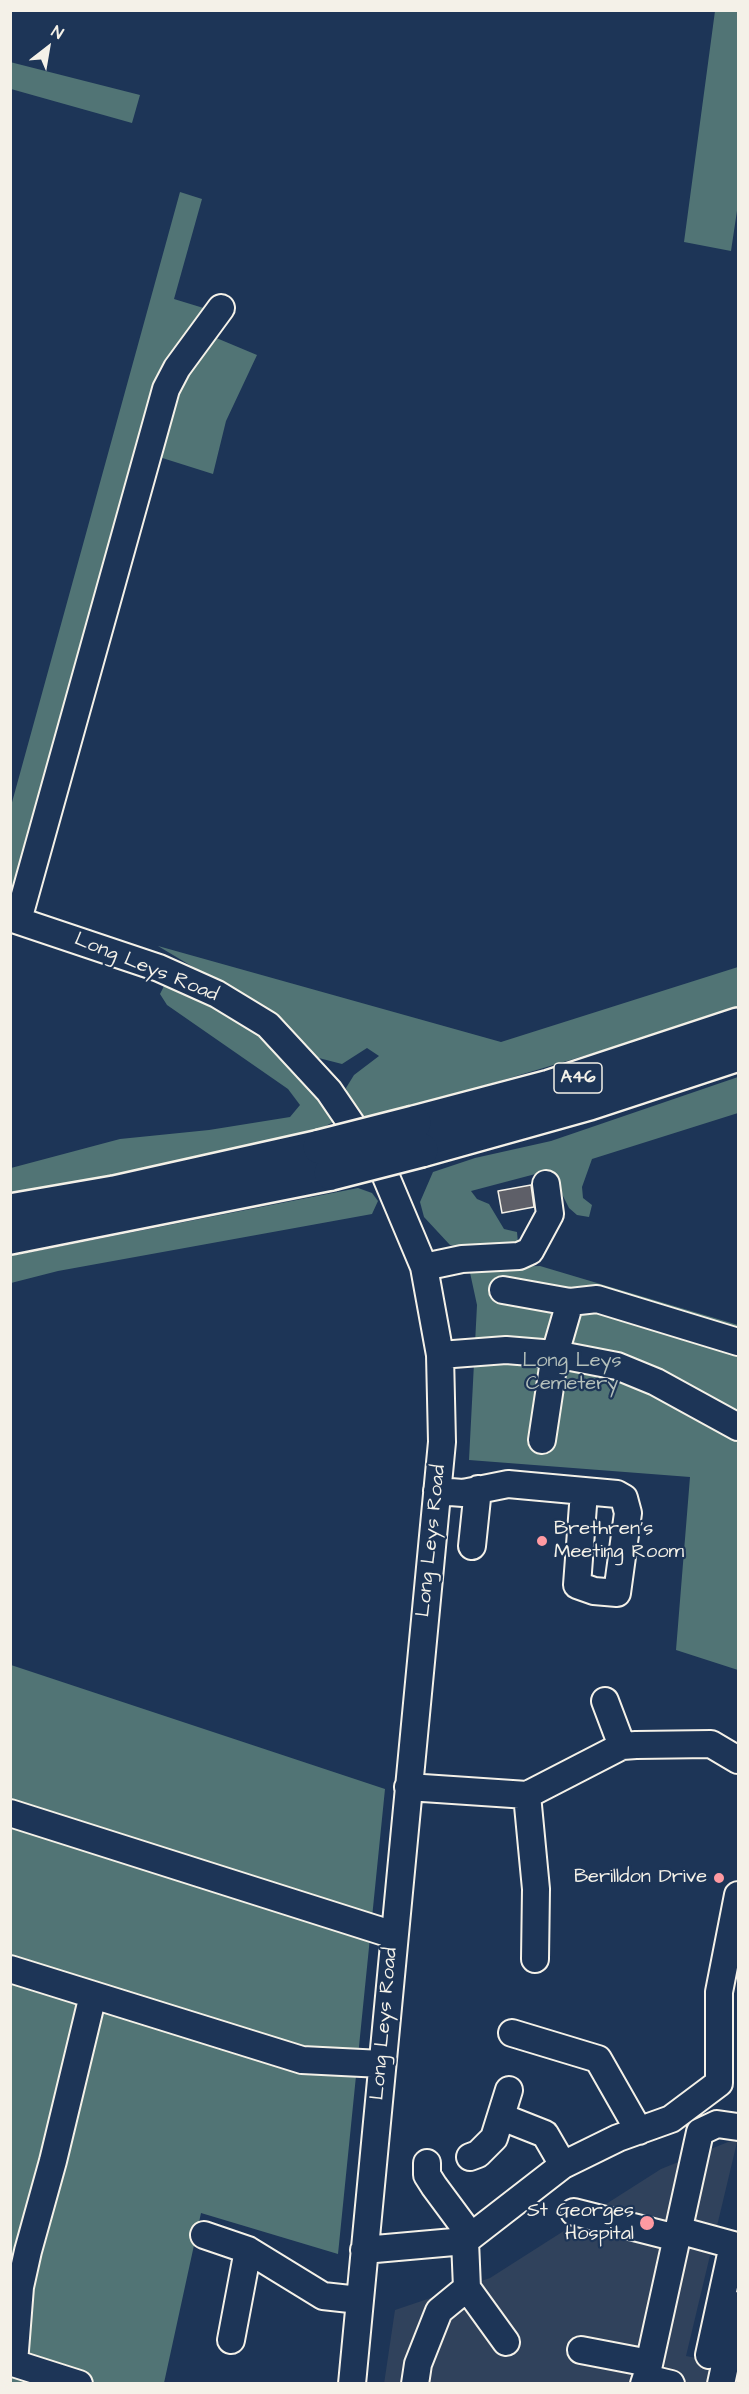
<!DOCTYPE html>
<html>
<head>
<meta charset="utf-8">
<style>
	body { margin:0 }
	#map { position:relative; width:749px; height:2394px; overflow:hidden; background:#1d3557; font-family:"Architects Daughter",sans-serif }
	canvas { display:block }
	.frame { position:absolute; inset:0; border:12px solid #f4f1e8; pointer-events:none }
	.north { position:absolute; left:18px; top:18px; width:60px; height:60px; -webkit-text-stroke:4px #1d3557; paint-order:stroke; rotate:31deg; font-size:16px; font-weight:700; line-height:24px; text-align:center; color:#f4f1e8 }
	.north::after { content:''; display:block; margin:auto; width:21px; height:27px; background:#f4f1e8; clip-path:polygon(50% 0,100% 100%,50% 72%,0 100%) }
</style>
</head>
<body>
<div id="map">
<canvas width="749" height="2394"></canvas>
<div class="frame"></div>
<div class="north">N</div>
</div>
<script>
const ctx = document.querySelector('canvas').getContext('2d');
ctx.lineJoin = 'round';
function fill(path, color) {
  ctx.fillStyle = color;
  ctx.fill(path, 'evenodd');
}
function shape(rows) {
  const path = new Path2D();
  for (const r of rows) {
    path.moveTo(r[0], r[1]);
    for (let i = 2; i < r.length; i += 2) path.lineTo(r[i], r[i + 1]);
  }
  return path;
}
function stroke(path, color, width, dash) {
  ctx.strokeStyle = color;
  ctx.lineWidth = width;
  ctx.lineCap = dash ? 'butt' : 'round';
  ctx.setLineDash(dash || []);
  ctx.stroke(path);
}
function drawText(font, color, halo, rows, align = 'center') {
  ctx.font = font + ' "Architects Daughter",sans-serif';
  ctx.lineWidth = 4.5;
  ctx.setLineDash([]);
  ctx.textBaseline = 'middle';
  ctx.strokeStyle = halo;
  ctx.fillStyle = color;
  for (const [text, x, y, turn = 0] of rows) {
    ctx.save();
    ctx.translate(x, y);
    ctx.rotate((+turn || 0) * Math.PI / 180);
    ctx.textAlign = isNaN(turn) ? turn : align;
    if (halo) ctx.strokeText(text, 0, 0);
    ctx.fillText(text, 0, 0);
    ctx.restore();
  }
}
const built = shape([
	[738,2138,686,2356,738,2366,738,2383,384,2384,395,2310,490,2278,661,2169]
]);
const green = shape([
	[715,11,738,11,738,204,731,251,684,242],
	[10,62,140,95,132,123,11,89],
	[180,192,202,199,174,299,210,310,199,327,11,893,11,806],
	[214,337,257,355,226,421,213,474,156,456,173,399],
	[158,946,501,1042,738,967,738,1006,671,1030,456,1094,365,1117,349,1099,346,1088,354,1075,379,1056,367,1048,342,1064,311,1056,218,982],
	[165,984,204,1001,262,1035,295,1063,335,1121,322,1128,136,1173,11,1193,11,1168,120,1139,209,1130,290,1117,300,1105,288,1089,167,1005,160,994],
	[738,1077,738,1113,592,1159,582,1187,583,1198,592,1205,589,1217,577,1215,569,1208,554,1178,543,1172,471,1191,477,1199,489,1204,504,1229,517,1232,518,1243,468,1249,450,1245,424,1217,420,1202,433,1172,475,1158,551,1141],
	[358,1188,372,1193,378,1201,372,1214,58,1271,11,1283,11,1256],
	[540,1266,738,1325,738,1670,676,1650,690,1477,469,1460,477,1305,469,1268],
	[11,1665,385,1789,338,2254,201,2213,164,2383,11,2384]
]);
const building = shape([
	[531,1185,534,1207,502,1213,498,1191,531,1185]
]);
const minor = shape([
	[10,918,159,968,217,994,268,1025,329,1091,384,1172,424,1267,440,1355,442,1442,352,2384],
	[18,920,166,389,177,368,221,308],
	[424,1267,462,1259,519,1256,530,1251,550,1214,546,1184],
	[503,1290,570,1302,555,1354,542,1440],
	[570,1302,597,1299,738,1342],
	[440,1355,506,1350,555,1354,617,1366,656,1382,738,1427],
	[437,1491,463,1493,508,1484,617,1494,624,1498,628,1513,617,1593,594,1591,577,1585,584,1492],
	[472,1546,478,1489],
	[605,1701,622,1746],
	[408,1787,527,1795,622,1746,636,1745,711,1744,738,1760],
	[527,1795,536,1889,535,1959],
	[10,1813,394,1935],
	[10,1969,302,2060,382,2064],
	[512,2033,598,2059,639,2131],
	[502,2117,545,2134,563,2165],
	[470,2157,478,2154,494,2138,509,2090],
	[427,2163,427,2175,434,2186,471,2236],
	[574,2212,677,2238],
	[678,2230,733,2245,709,2355],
	[204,2235,248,2250,323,2296,359,2300],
	[364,2250,465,2241,563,2165,618,2138,671,2119,719,2083,719,1992,738,1895],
	[467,2288,506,2342],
	[231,2340,248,2250],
	[581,2350,649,2363],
	[10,2362,79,2384],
	[14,2363,20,2287,28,2251,53,2161,93,1995],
	[646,2378,700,2132,717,2124,738,2127],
	[415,2384,418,2364,439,2311,467,2288,465,2241],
	[644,2384,646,2378,671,2384],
	[721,2384,738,2305]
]);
const highway = shape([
	[414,1123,550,1087,738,1025],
	[421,1150,589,1103,738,1054],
	[10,1211,114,1193,320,1147],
	[10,1237,331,1173]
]);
const highwayBridge = shape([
	[320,1147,414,1123],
	[331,1173,421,1150]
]);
const markers = [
	[542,1541,6,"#ff9aa2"],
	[719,1878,6,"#ff9aa2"],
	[647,2223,8,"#ff9aa2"]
];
const shields = [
	[578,1078,48]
];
const shieldNames = [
	["A46",578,1078]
];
const streetNames = [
	["Long Leys Road",146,968,22],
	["Long Leys Road",432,1541,-84],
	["Long Leys Road",385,2024,-85]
];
const parkNames = [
	["Long Leys",572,1362],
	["Cemetery",572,1385]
];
const poiNames = [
	["Brethren's",554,1530,"left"],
	["Meeting Room",554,1553,"left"],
	["Berilldon Drive",707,1878],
	["St Georges",634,2212],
	["Hospital",634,2235]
];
fill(built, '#30425c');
fill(green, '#517475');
fill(building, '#5e5f68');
stroke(building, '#f4f1e8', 1.5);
stroke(minor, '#f4f1e8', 30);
stroke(highway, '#f4f1e8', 38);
stroke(minor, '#1d3557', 26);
stroke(highway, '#1d3557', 33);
stroke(highwayBridge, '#f4f1e8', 38, []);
stroke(highwayBridge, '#1d3557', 33);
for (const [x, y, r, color] of markers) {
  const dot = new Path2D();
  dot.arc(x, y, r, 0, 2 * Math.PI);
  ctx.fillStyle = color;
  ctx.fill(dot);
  stroke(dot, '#1d3557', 2);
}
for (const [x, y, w] of shields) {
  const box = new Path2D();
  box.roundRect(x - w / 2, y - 15, w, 30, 4.5);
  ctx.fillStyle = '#1d3557';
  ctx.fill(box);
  stroke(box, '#f4f1e8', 1.5);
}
drawText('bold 18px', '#f4f1e8', null, shieldNames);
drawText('20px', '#f4f1e8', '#1d3557', streetNames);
drawText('20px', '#b3bfba', '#1d3557', parkNames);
drawText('20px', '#f4f1e8', '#1d3557', poiNames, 'right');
</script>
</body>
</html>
